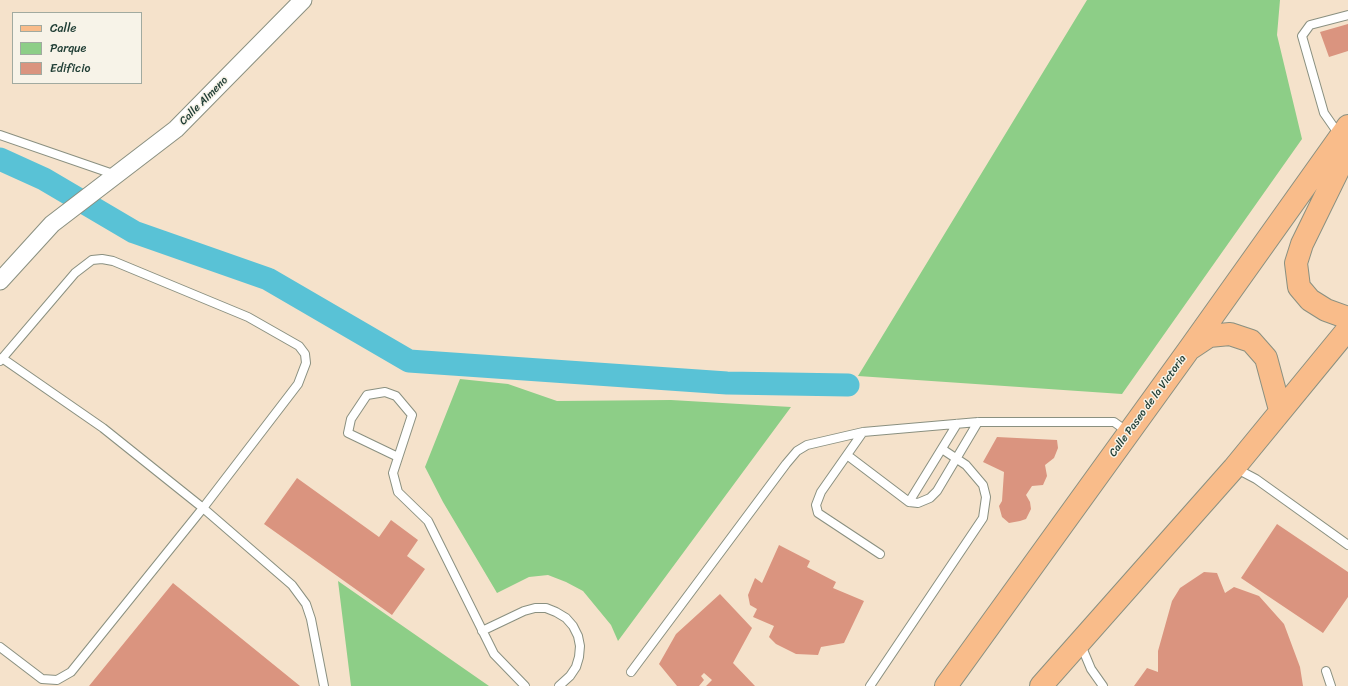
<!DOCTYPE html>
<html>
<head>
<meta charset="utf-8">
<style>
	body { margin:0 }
	#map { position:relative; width:1348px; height:686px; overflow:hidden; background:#f5e2cb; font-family:Sriracha,sans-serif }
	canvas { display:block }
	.legend { position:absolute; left:12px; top:12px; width:130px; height:72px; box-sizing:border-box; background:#f7f3e8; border:1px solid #a1aaa0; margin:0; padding:5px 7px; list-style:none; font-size:12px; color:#1f3d34 }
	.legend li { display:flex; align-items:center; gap:8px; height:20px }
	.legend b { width:20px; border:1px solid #a1aaa0 }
</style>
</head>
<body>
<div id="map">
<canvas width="1348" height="686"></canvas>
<ul class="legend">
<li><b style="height:5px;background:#f9bc8a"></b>Calle</li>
<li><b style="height:11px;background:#8dce87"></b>Parque</li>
<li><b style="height:11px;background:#da947f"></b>Edificio</li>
</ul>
</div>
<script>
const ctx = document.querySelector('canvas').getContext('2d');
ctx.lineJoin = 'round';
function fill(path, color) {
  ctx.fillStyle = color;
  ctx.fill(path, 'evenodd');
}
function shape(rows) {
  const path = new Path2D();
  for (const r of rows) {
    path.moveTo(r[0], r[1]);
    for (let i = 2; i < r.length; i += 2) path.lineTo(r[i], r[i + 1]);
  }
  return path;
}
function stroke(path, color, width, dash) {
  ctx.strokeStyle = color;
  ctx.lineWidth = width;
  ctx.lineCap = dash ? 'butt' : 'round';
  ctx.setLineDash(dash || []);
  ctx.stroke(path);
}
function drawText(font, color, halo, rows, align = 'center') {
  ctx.font = font + ' Sriracha,sans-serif';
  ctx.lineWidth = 3;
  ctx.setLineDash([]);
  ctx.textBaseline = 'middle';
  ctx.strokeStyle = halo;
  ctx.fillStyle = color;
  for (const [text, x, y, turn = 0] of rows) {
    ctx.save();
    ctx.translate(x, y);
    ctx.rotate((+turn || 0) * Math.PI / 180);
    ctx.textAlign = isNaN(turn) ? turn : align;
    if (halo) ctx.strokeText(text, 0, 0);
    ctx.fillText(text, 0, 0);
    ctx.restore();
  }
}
const green = shape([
	[1087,0,1280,0,1277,35,1302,139,1122,394,858,376],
	[460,379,508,384,557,401,671,400,791,407,618,641,611,625,583,591,566,582,548,575,529,577,497,593,443,502,425,467],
	[338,581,489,686,351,686]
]);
const canal = shape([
	[0,159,44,179,134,232,268,279,409,361,727,383,848,385]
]);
const building = shape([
	[1348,24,1348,51,1329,57,1320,32],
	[997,437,1057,440,1058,448,1054,458,1045,465,1047,476,1043,485,1032,486,1026,495,1030,502,1031,509,1026,519,1020,521,1009,523,1002,517,999,506,1002,501,1004,472,983,462],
	[297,478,379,537,391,520,418,540,407,556,425,569,392,615,264,524],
	[1277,524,1348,572,1348,597,1323,633,1241,578],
	[779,545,810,561,807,567,836,582,833,588,864,601,844,643,821,647,818,655,796,654,776,644,769,637,774,626,753,617,757,609,750,605,748,595,755,578,762,583],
	[1204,572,1217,573,1225,593,1234,587,1259,596,1284,624,1300,667,1303,686,1134,686,1147,668,1158,672,1158,651,1172,601,1180,588],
	[173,583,300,686,89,686],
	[720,594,752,628,733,663,755,686,706,686,712,680,704,673,701,676,704,680,699,686,677,686,659,664,676,634]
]);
const service = shape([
	[0,135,116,175],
	[1340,136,1324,113,1302,36,1310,25,1348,15],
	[2,358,103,428,203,508,292,585,306,604,311,619,324,686],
	[0,361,75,273,92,260,102,259,113,261,248,317,299,346,305,354,306,363,298,384,203,508,71,672,57,680,42,679,0,647],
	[863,432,821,492,816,505,818,513,880,554],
	[847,455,909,502,918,503,930,498,937,491,978,422],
	[398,457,348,433,351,419,367,395,385,392,396,396,412,415,393,473,398,492,428,521,494,654,525,686],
	[1235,468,1256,479,1348,545],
	[909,502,957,424],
	[482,631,524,611,535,608,546,608,556,612,566,618,573,626,578,636,580,646,579,657,576,667,570,676,559,686],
	[1081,645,1091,669,1103,686],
	[1326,671,1331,686],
	[631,672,786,464,797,451,807,445,863,432,978,422,1114,422,1128,432],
	[870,686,983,518,986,497,983,485,966,465,942,449]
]);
const minor = shape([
	[0,281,52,224,176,129,303,0]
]);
const primary = shape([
	[1348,150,1302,244,1296,263,1299,287,1310,300,1326,310,1348,318],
	[1191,348,1209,336,1230,334,1251,341,1266,358,1280,410],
	[946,686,1190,348,1348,126],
	[1041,686,1234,468,1348,329]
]);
const streetNames = [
	["Calle Almeno",204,101,-45],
	["Calle Paseo de la Victoria",1148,406,-54]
];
fill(green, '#8dce87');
stroke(canal, '#59c2d6', 23);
fill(building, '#da947f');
stroke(service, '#8a9080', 10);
stroke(minor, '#8a9080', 19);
stroke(primary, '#8a9080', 24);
stroke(service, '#fff', 8);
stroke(minor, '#fff', 17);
stroke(primary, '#f9bc8a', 22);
drawText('11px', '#1f3d34', '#f7f3e8', streetNames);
</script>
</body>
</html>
